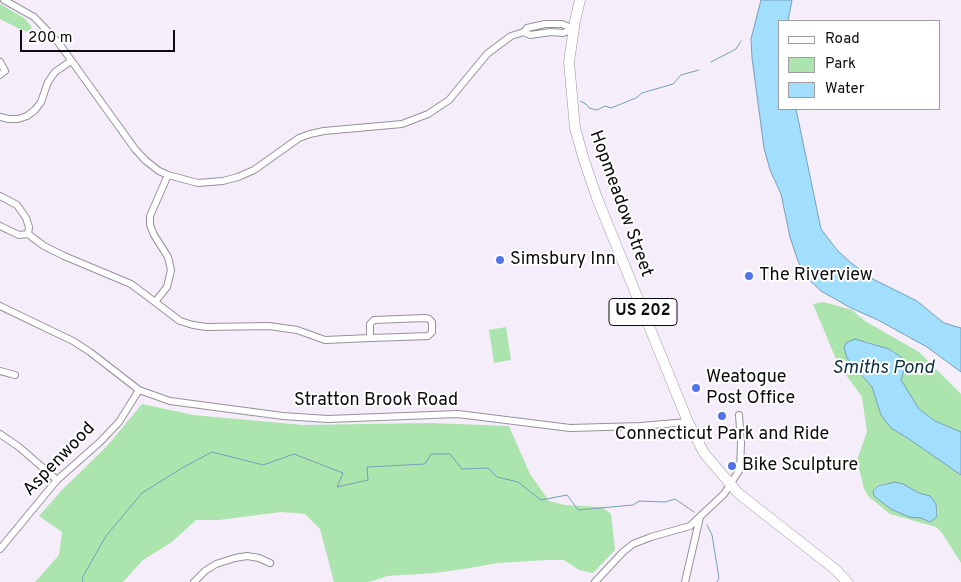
<!DOCTYPE html>
<html>
<head>
<meta charset="utf-8">
<style>
	body { margin:0 }
	#map { position:relative; width:961px; height:582px; overflow:hidden; background:#f5edfa; font-family:Overpass,sans-serif }
	canvas { display:block }
	.legend { position:absolute; left:778px; top:20px; width:162px; height:90px; box-sizing:border-box; background:#fff; border:1px solid #9f9d9f; margin:0; padding:6px 9px; list-style:none; font-size:15px; color:#0e0b0f }
	.legend li { display:flex; align-items:center; gap:10px; height:25px }
	.legend b { width:25px; border:1px solid #9f9d9f }
	.scale { position:absolute; left:20px; top:30px; width:155px; height:22px; box-sizing:border-box; border:2px solid #0e0b0f; border-top:0; padding-left:6px; font-size:15px; line-height:18px; white-space:nowrap; color:#0e0b0f; -webkit-text-stroke:4px #fff; paint-order:stroke }
</style>
</head>
<body>
<div id="map">
<canvas width="961" height="582"></canvas>
<ul class="legend">
<li><b style="height:6px;background:#fff"></b>Road</li>
<li><b style="height:14px;background:#ace4ae"></b>Park</li>
<li><b style="height:14px;background:#a2dffe"></b>Water</li>
</ul>
<div class="scale">200 m</div>
</div>
<script>
const ctx = document.querySelector('canvas').getContext('2d');
ctx.lineJoin = 'round';
function fill(path, color) {
  ctx.fillStyle = color;
  ctx.fill(path, 'evenodd');
}
function shape(rows) {
  const path = new Path2D();
  for (const r of rows) {
    path.moveTo(r[0], r[1]);
    for (let i = 2; i < r.length; i += 2) path.lineTo(r[i], r[i + 1]);
  }
  return path;
}
function stroke(path, color, width, dash) {
  ctx.strokeStyle = color;
  ctx.lineWidth = width;
  ctx.lineCap = dash ? 'butt' : 'round';
  ctx.setLineDash(dash || []);
  ctx.stroke(path);
}
function drawText(font, color, halo, rows, align = 'center') {
  ctx.font = font + ' Overpass,sans-serif';
  ctx.lineWidth = 4;
  ctx.setLineDash([]);
  ctx.textBaseline = 'middle';
  ctx.strokeStyle = halo;
  ctx.fillStyle = color;
  for (const [text, x, y, turn = 0] of rows) {
    ctx.save();
    ctx.translate(x, y);
    ctx.rotate((+turn || 0) * Math.PI / 180);
    ctx.textAlign = isNaN(turn) ? turn : align;
    if (halo) ctx.strokeText(text, 0, 0);
    ctx.fillText(text, 0, 0);
    ctx.restore();
  }
}
const green = shape([
	[0,4,24,18,31,26,32,31,28,32,20,29,0,19],
	[823,302,852,310,865,321,919,352,961,394,961,432,935,421,919,409,903,384,901,380,905,366,901,357,893,351,865,341,847,358,872,387,881,415,891,428,909,439,961,475,961,563,942,533,936,527,890,514,869,497,864,489,857,460,867,432,862,397,838,364,813,304],
	[895,482,931,498,936,504,938,514,930,522,921,518,909,517,891,509,873,493,874,489,878,485],
	[506,327,511,360,494,363,489,330],
	[142,404,193,415,303,425,431,423,509,426,530,474,549,501,565,505,602,507,611,514,615,550,593,573,579,570,564,560,547,560,498,563,470,568,435,573,387,576,376,580,367,582,334,582,320,529,305,514,281,512,219,520,196,520,172,542,143,560,123,582,35,582,59,555,62,532,39,516,61,491,107,446]
]);
const water = shape([
	[761,0,792,0,788,21,780,21,780,109,796,109,821,229,837,250,850,262,873,279,917,301,944,323,961,328,961,372,927,347,878,320,851,308,821,291,806,277,798,261,790,237,781,194,770,170,764,148,752,58,751,39,761,0],
	[855,339,889,349,901,357,905,366,901,380,919,409,935,421,961,432,961,475,909,439,891,428,881,415,872,387,847,358,844,348,846,343,855,339],
	[895,482,903,484,919,493,930,496,936,504,937,517,930,522,921,518,909,517,891,509,874,496,873,491,878,486,895,482]
]);
const stream = shape([
	[711,62,736,49,741,41],
	[580,101,586,104,589,108,597,110,605,106,611,108,636,98,642,93,673,84,681,75,699,70],
	[707,525,712,535,719,578,717,582],
	[83,582,82,578,106,536,142,493,182,468,212,452,263,465,294,454,343,473,337,487,368,480,367,467,425,464,431,454,450,454,462,469,488,468,497,477,518,482,541,500,567,495,578,510,633,505,639,501,665,502,675,499,694,512]
]);
const minor = shape([
	[4,0,34,17,58,42,135,149,145,160,159,171,168,175,198,183,223,181,238,177,254,170,299,138,310,134,324,131,402,124,428,114,449,100,487,54,511,36,524,32,527,28,545,24,562,24,574,29],
	[524,32,530,35,551,32,563,33,574,29],
	[0,62,5,71,0,75],
	[0,117,9,119,18,119,27,116,35,110,41,102,48,82,55,72,71,61],
	[0,196,17,205,26,218,29,227,28,234],
	[0,226,19,235,28,234,44,246,64,256,131,284,155,302,167,287,171,270,168,257,154,235,150,225,150,216,168,175],
	[155,302,180,321,193,325,207,327,269,326,297,330,325,340,370,338,401,337,428,336,432,332,432,322,429,319,425,318,374,320,370,324,370,338],
	[0,306,73,341,90,352,139,390,170,401,283,416,328,419,458,414,570,428,641,426,688,422],
	[0,371,15,375],
	[0,434,19,447,57,480],
	[0,549,57,480,100,442,119,422,139,390],
	[194,582,205,571,216,564,235,558,247,556,259,558,270,563],
	[595,582,623,552,633,544,651,537,690,526,724,494,740,469,741,443,739,415],
	[685,582,700,517]
]);
const highway = shape([
	[580,0,575,21,569,62,575,128,584,160,597,198,688,422,704,453,738,493,836,570,847,582]
]);
const markers = [
	[500,260,5,"#5375ea"],
	[749,276,5,"#5375ea"],
	[696,388,5,"#5375ea"],
	[722,416,5,"#5375ea"],
	[732,466,5,"#5375ea"]
];
const shields = [
	[643,312,68]
];
const shieldNames = [
	["US 202",643,312]
];
const streetNames = [
	["Hopmeadow Street",620,204,70],
	["Stratton Brook Road",376,401],
	["Aspenwood",60,460,-46]
];
const poiNames = [
	["Simsbury Inn",510,260],
	["The Riverview",759,276],
	["Weatogue",706,378],
	["Post Office",706,399],
	["Connecticut Park and Ride",722,435,"center"],
	["Bike Sculpture",742,466]
];
const waterNames = [
	["Smiths Pond",883,369]
];
fill(green, '#ace4ae');
fill(water, '#a2dffe');
stroke(water, '#769fb6', 1);
stroke(stream, '#769fb6', 1);
stroke(minor, '#98919c', 8);
stroke(highway, '#98919c', 11);
stroke(minor, '#fff', 6);
stroke(highway, '#fff', 10);
for (const [x, y, r, color] of markers) {
  const dot = new Path2D();
  dot.arc(x, y, r, 0, 2 * Math.PI);
  ctx.fillStyle = color;
  ctx.fill(dot);
  stroke(dot, '#fff', 2);
}
for (const [x, y, w] of shields) {
  const box = new Path2D();
  box.roundRect(x - w / 2, y - 13.5, w, 27, 4);
  ctx.fillStyle = '#fff';
  ctx.fill(box);
  stroke(box, '#0e0b0f', 1);
}
drawText('bold 16px', '#0e0b0f', null, shieldNames);
drawText('18px', '#0e0b0f', '#fff', streetNames);
drawText('18px', '#0e0b0f', '#fff', poiNames, 'left');
drawText('italic 19px', '#0e3242', '#fff', waterNames);
</script>
</body>
</html>
